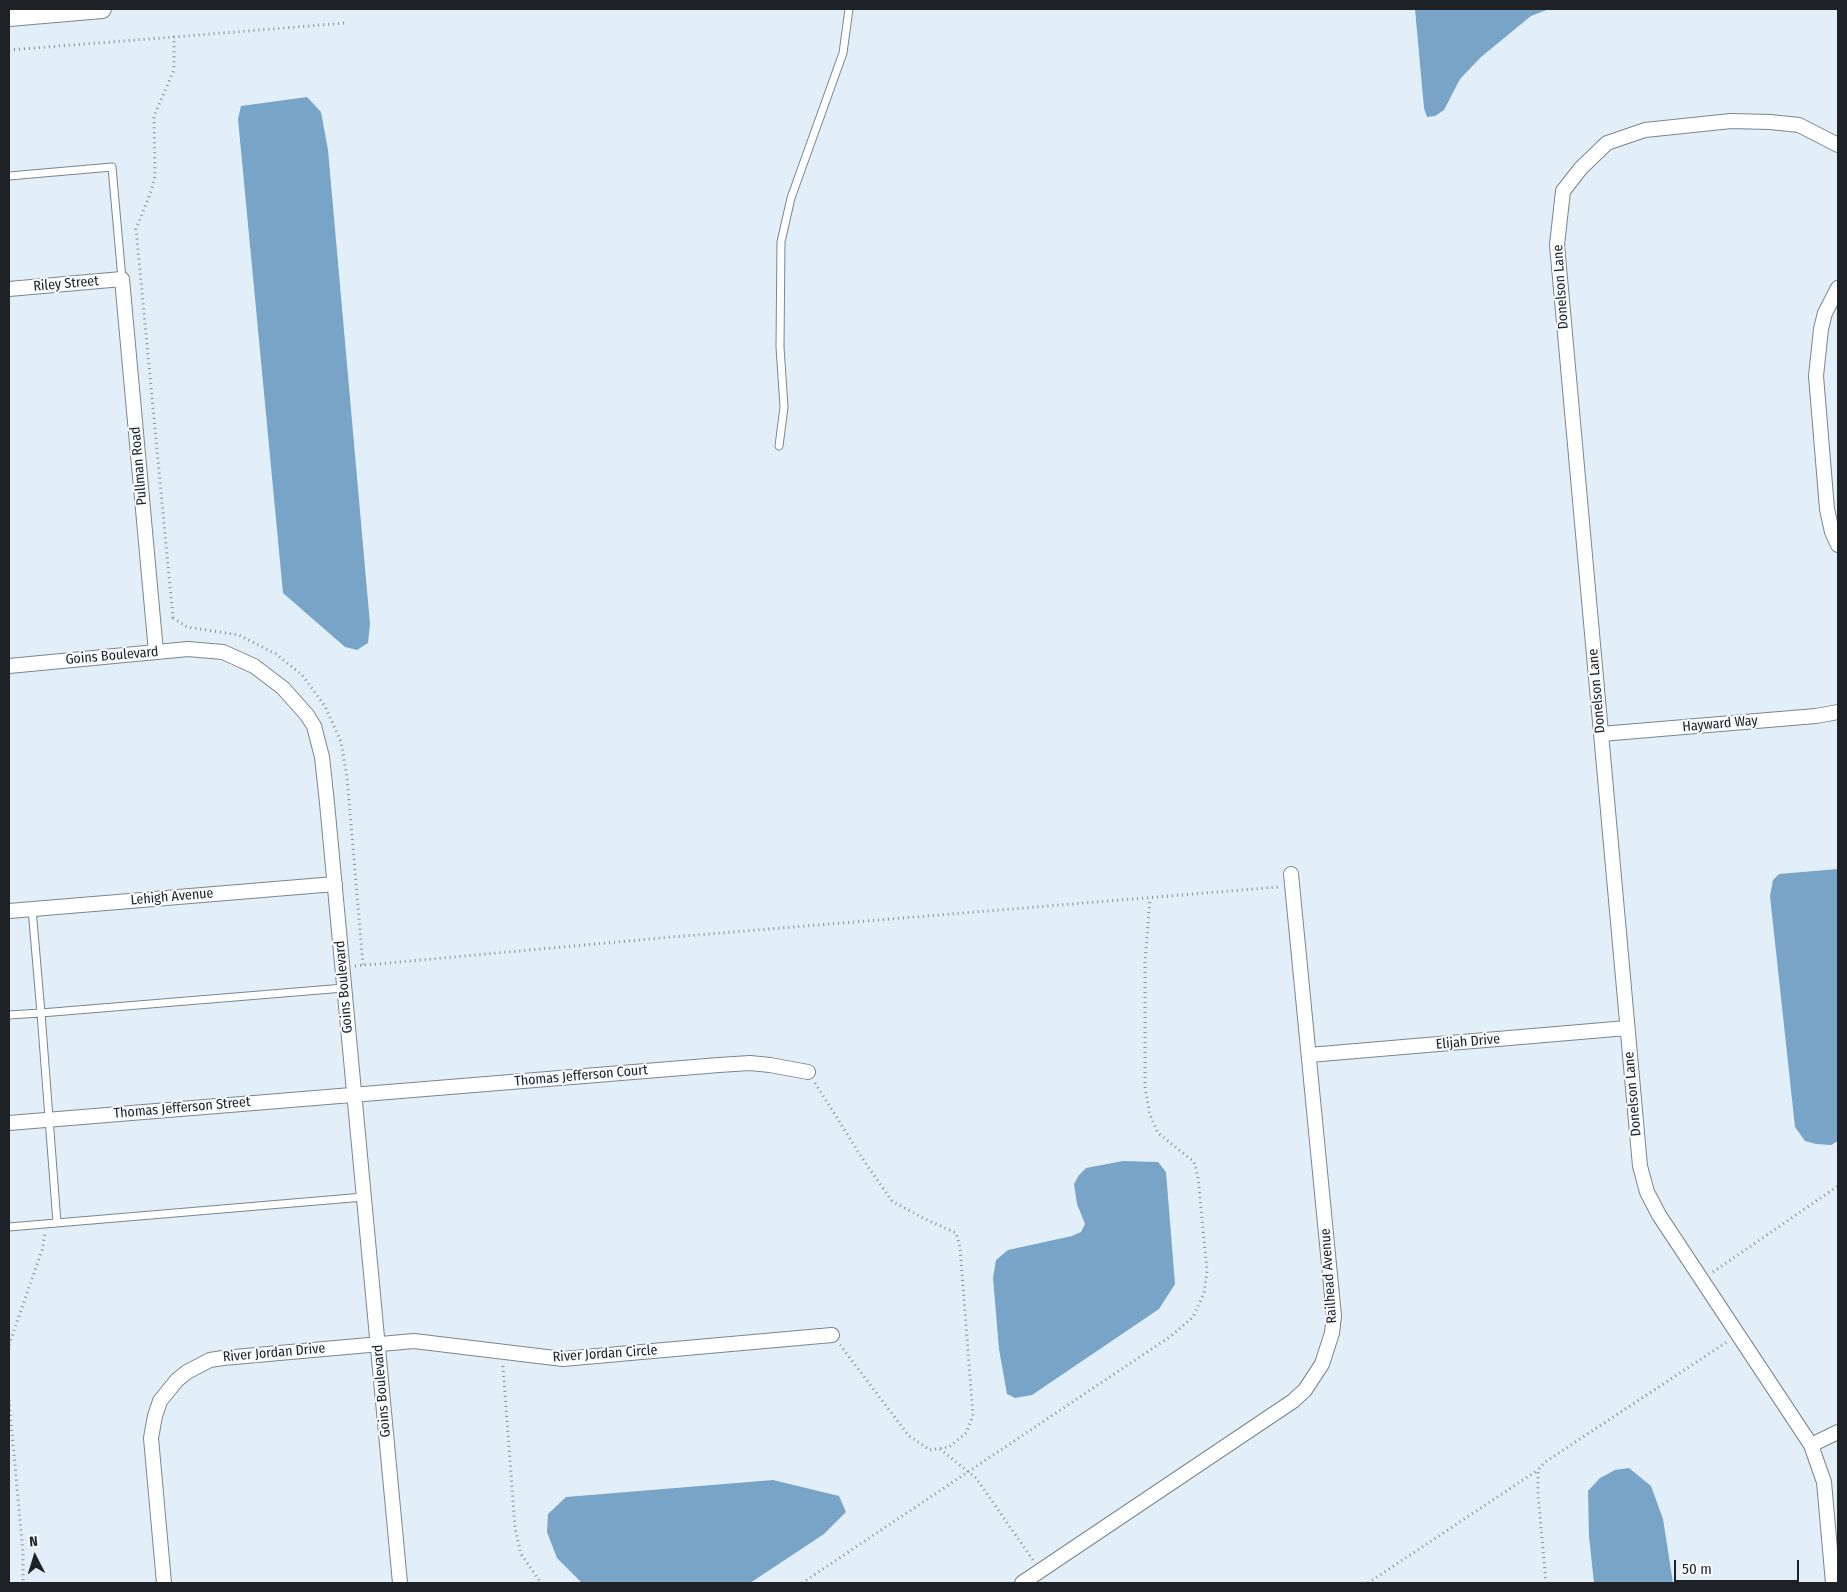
<!DOCTYPE html>
<html>
<head>
<meta charset="utf-8">
<style>
	body { margin:0 }
	#map { position:relative; width:1847px; height:1592px; overflow:hidden; background:#e2eff9; font-family:"Fira Sans Condensed",sans-serif }
	canvas { display:block }
	.frame { position:absolute; inset:0; border:10px solid #1e2226; pointer-events:none }
	.north { position:absolute; left:10px; top:1532px; width:50px; height:50px; -webkit-text-stroke:4px #f8fbfd; paint-order:stroke; rotate:355deg; font-size:14px; font-weight:700; line-height:20px; text-align:center; color:#1e2226 }
	.north::after { content:''; display:block; margin:auto; width:18px; height:22px; background:#1e2226; clip-path:polygon(50% 0,100% 100%,50% 72%,0 100%) }
	.scale { position:absolute; left:1674px; top:1560px; width:125px; height:22px; box-sizing:border-box; border:2px solid #1e2226; border-top:0; padding-left:6px; font-size:15px; line-height:18px; white-space:nowrap; color:#1e2226; -webkit-text-stroke:4px #f8fbfd; paint-order:stroke }
</style>
</head>
<body>
<div id="map">
<canvas width="1847" height="1592"></canvas>
<div class="frame"></div>
<div class="north">N</div>
<div class="scale">50 m</div>
</div>
<script>
const ctx = document.querySelector('canvas').getContext('2d');
ctx.lineJoin = 'round';
function fill(path, color) {
  ctx.fillStyle = color;
  ctx.fill(path, 'evenodd');
}
function shape(rows) {
  const path = new Path2D();
  for (const r of rows) {
    path.moveTo(r[0], r[1]);
    for (let i = 2; i < r.length; i += 2) path.lineTo(r[i], r[i + 1]);
  }
  return path;
}
function stroke(path, color, width, dash) {
  ctx.strokeStyle = color;
  ctx.lineWidth = width;
  ctx.lineCap = dash ? 'butt' : 'round';
  ctx.setLineDash(dash || []);
  ctx.stroke(path);
}
function drawText(font, color, halo, rows, align = 'center') {
  ctx.font = font + ' "Fira Sans Condensed",sans-serif';
  ctx.lineWidth = 4;
  ctx.setLineDash([]);
  ctx.textBaseline = 'middle';
  ctx.strokeStyle = halo;
  ctx.fillStyle = color;
  for (const [text, x, y, turn = 0] of rows) {
    ctx.save();
    ctx.translate(x, y);
    ctx.rotate((+turn || 0) * Math.PI / 180);
    ctx.textAlign = isNaN(turn) ? turn : align;
    if (halo) ctx.strokeText(text, 0, 0);
    ctx.fillText(text, 0, 0);
    ctx.restore();
  }
}
const water = shape([
	[1415,9,1549,9,1531,16,1481,57,1460,79,1444,110,1435,116,1427,117,1424,108],
	[307,97,321,112,328,150,370,624,368,643,357,650,345,647,283,593,238,119,241,106],
	[1838,869,1838,1141,1831,1145,1816,1144,1805,1141,1795,1127,1770,896,1773,880,1779,874],
	[1123,1161,1158,1162,1166,1172,1175,1284,1159,1309,1032,1395,1015,1398,1007,1394,999,1349,993,1278,996,1260,1008,1250,1072,1236,1081,1232,1085,1224,1077,1204,1074,1184,1079,1175,1086,1168],
	[1629,1468,1651,1486,1663,1519,1673,1583,1594,1583,1589,1536,1588,1491,1600,1478,1615,1470],
	[773,1480,839,1496,846,1512,824,1534,750,1583,582,1583,557,1558,547,1532,548,1514,566,1497]
]);
const path = shape([
	[9,50,174,37],
	[173,618,136,229,150,194,155,177,154,116,174,70,174,37,345,23],
	[173,618,187,627,239,635,276,654,302,675,325,706,341,742,347,777,363,965],
	[355,966,672,937,1278,887],
	[815,1083,866,1164,892,1201,923,1218,956,1233,960,1247,973,1416,966,1433,949,1447,930,1450,909,1436,840,1345],
	[1713,1272,1838,1186],
	[9,1345,42,1250,45,1234],
	[503,1366,515,1528,521,1554,541,1583],
	[9,1400,23,1553,23,1583],
	[940,1449,976,1478,1033,1560],
	[802,1583,1171,1336,1193,1317,1204,1293,1207,1271,1198,1177,1194,1162,1158,1133,1150,1115,1145,1087,1145,963,1150,898],
	[1368,1583,1538,1470],
	[1546,1583,1538,1494,1538,1470,1545,1462,1727,1342]
]);
const service = shape([
	[9,176,112,167,122,279],
	[779,446,784,407,780,347,781,242,791,198,843,53,849,9],
	[9,1015,41,1013,32,909],
	[57,1223,41,1013,344,988],
	[9,1227,364,1197]
]);
const minor = shape([
	[1838,288,1825,313,1821,329,1816,376,1827,509,1832,532,1838,545],
	[9,289,122,279,156,652],
	[9,666,188,649,223,652,254,666,283,688,307,715,314,726,322,757,327,803,400,1583],
	[1601,734,1816,716,1838,712],
	[9,911,335,884],
	[1309,1055,1627,1028],
	[9,1123,719,1065,750,1063,770,1065,808,1072],
	[1811,1445,1838,1432],
	[164,1583,151,1438,155,1416,160,1401,177,1380,187,1372,210,1360,223,1358,414,1341,563,1359,832,1335],
	[1022,1583,1293,1401,1305,1390,1322,1364,1332,1333,1334,1316,1291,874],
	[1833,1583,1824,1482,1811,1445,1659,1215,1647,1192,1640,1166,1557,245,1563,191,1581,168,1607,143,1645,130,1731,121,1770,122,1799,125,1838,145]
]);
const tertiary = shape([
	[9,17,102,9]
]);
const streetNames = [
	["Riley Street",66,284,-5],
	["Donelson Lane",1561,287,-94],
	["Pullman Road",139,466,-95],
	["Goins Boulevard",112,656,-5],
	["Donelson Lane",1597,691,-95],
	["Hayward Way",1720,724,-5],
	["Lehigh Avenue",172,897,-5],
	["Goins Boulevard",344,987,-95],
	["Elijah Drive",1468,1042,-5],
	["Thomas Jefferson Court",581,1076,-5],
	["Donelson Lane",1633,1094,-95],
	["Thomas Jefferson Street",182,1108,-5],
	["Railhead Avenue",1329,1276,-94],
	["River Jordan Drive",274,1353,-5],
	["River Jordan Circle",605,1354,-4],
	["Goins Boulevard",382,1391,-95]
];
fill(water, '#77a4c7');
stroke(service, '#7a868f', 9);
stroke(minor, '#7a868f', 16);
stroke(tertiary, '#7a868f', 20);
stroke(path, '#878f97', 3, [1, 4]);
stroke(service, '#fff', 7);
stroke(minor, '#fff', 14);
stroke(tertiary, '#fff', 18);
drawText('14px', '#1e2226', '#f8fbfd', streetNames);
</script>
</body>
</html>
